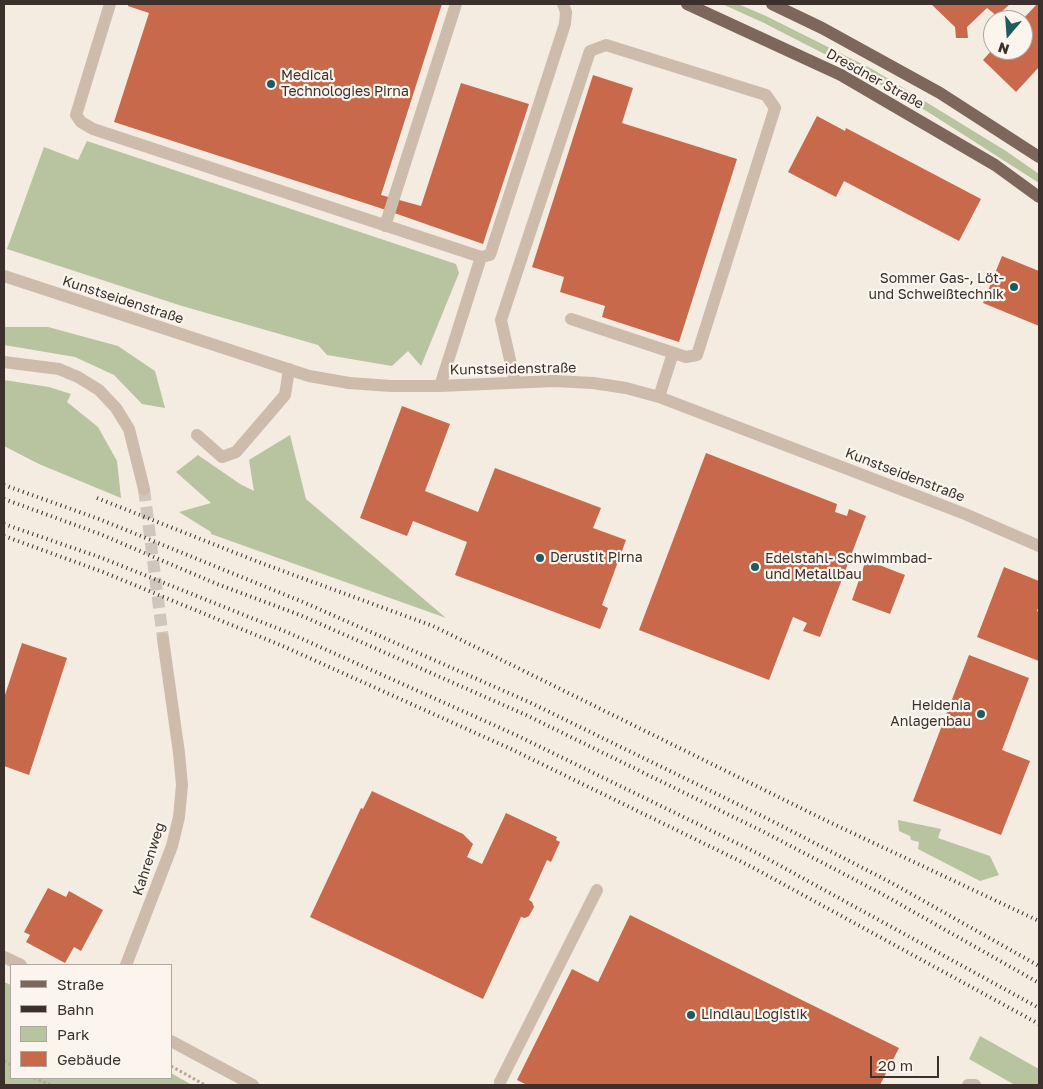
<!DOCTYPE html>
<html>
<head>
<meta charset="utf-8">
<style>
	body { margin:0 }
	#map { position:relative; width:1043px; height:1089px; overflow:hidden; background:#f4ebe1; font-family:"Golos Text",sans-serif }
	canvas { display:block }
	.frame { position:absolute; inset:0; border:5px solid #3b302b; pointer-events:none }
	.legend { position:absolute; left:10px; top:964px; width:162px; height:115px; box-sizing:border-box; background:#fbf5ee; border:1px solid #aea6a0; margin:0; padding:6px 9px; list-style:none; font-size:15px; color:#3b302b }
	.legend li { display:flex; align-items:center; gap:10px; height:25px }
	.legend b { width:25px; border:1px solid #aea6a0 }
	.north { position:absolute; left:983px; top:10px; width:50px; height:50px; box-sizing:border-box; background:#fbf5ee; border:1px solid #aea6a0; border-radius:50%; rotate:198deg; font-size:14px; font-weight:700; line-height:20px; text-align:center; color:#3b302b }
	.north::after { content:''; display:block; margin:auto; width:18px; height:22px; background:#1f5a5e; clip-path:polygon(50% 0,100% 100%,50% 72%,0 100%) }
	.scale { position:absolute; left:870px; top:1056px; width:69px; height:22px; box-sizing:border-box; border:2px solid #3b302b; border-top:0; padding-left:6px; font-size:15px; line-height:18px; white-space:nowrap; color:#3b302b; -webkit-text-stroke:4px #fbf5ee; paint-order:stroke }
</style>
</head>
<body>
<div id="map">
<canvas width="1043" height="1089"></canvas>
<div class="frame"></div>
<ul class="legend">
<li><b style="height:6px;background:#7d675c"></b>Straße</li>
<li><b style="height:6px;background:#3b302b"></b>Bahn</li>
<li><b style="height:14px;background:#b8c4a0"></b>Park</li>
<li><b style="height:14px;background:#c8694b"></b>Gebäude</li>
</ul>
<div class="north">N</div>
<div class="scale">20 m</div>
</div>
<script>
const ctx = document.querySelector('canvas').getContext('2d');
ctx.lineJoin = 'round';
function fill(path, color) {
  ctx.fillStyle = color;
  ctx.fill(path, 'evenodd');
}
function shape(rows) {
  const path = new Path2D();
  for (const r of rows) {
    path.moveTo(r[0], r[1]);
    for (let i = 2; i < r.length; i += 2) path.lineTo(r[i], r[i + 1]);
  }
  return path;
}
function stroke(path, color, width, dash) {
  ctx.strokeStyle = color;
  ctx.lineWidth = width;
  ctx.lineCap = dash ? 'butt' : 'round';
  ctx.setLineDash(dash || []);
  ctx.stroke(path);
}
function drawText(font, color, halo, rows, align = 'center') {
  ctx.font = font + ' "Golos Text",sans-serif';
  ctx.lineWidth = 4.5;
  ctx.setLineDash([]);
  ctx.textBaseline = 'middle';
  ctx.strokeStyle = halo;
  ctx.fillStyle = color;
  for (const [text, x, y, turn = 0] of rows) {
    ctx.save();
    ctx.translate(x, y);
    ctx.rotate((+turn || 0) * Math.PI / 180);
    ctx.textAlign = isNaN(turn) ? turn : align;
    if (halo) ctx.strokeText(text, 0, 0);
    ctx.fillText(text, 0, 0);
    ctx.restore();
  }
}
const green = shape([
	[722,4,738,4,766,16,872,69,1006,151,1039,174,1039,183,928,112,846,65,762,22],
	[87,141,456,264,459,273,421,366,408,351,392,366,327,355,318,345,182,306,7,249,44,147,78,160],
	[4,327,48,327,118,346,155,371,165,408,142,404,114,375,75,357,4,345],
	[4,380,49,387,71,394,67,402,98,427,117,461,121,498,39,464,4,446],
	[290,435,306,499,446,618,211,534,211,532,179,512,211,503,176,472,198,455,240,484,254,491,249,460],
	[898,820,941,829,938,838,990,856,999,875,980,881,918,849,919,842,911,840,910,836,899,831],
	[4,982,11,985,11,1078,171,1078,171,1073,192,1085,4,1085],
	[980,1036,1039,1069,1039,1085,1015,1085,969,1059]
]);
const building = shape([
	[128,4,442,4,381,195,421,206,461,83,529,104,483,244,377,207,114,122,149,13,128,6],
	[931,4,1010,4,997,16,987,8,967,27,968,38,956,38,955,27],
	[1037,4,1039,4,1039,67,1016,92,983,60,992,50,1023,50,1022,20],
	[593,75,633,88,622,123,737,159,679,342,602,317,605,306,560,292,564,277,532,267],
	[817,116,845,131,846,128,981,199,959,241,844,181,836,197,788,172],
	[1002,256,1039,271,1039,326,983,303],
	[402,406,450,424,425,491,478,512,495,468,601,508,593,528,626,540,602,605,608,608,600,629,455,575,467,542,413,521,407,536,360,518],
	[706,453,837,504,835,512,847,516,849,509,866,516,820,637,803,631,807,623,793,617,769,680,639,630],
	[866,560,905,575,890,614,852,600],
	[1004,567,1039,581,1039,605,1037,611,1039,612,1039,661,977,637],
	[22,643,67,658,29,775,4,766,4,698],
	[969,655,1029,678,1002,750,1030,761,1001,835,913,801],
	[372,791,463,834,473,844,467,857,482,864,506,813,557,837,556,840,560,842,551,862,547,860,529,900,532,902,534,907,529,916,525,918,521,917,483,999,310,917,361,808,363,809],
	[48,888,66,897,69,891,103,910,81,951,74,947,65,963,26,942,30,935,24,932],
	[630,915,899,1048,880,1085,527,1085,517,1080,572,969,598,982]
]);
const minorTunnel = shape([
	[144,489,163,639]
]);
const path = shape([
	[4,1061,11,1065],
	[171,1066,205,1085],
	[34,1078,51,1085]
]);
const minor = shape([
	[110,4,76,115,81,122,93,129,481,257,490,255,565,24,566,12,563,4],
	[385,226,456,4],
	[4,276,309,376,349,383,391,386,440,386,554,381,593,383,626,388,659,397,965,514,1039,546],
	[4,362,59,369,78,377,99,390,116,408,129,429,144,489],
	[515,382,501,320,590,51,606,45,766,95,775,108,697,355,686,357,571,319],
	[440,386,481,257],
	[659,397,673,353],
	[197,435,222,457,236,452,285,395,289,369],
	[4,957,21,965],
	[126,965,172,846,179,817,182,785,179,753,163,639],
	[171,1041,253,1085],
	[500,1085,500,1082,597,890],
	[968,1085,975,1085]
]);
const major = shape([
	[687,4,841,75,995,165,1039,197],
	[772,4,822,28,940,93,1039,157]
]);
const rail = shape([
	[4,485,99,519,303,602,529,702,770,820,890,882,1039,966],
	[97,498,261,563,433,626,827,821,1039,921],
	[4,499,100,534,217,584,300,615,526,715,764,832,882,894,1039,983],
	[4,524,102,558,289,633,516,735,757,853,1039,1008],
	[4,536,103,572,285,647,511,749,750,866,1039,1024]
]);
const markers = [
	[271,84,5,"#1f5a5e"],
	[1014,287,5,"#1f5a5e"],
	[540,558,5,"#1f5a5e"],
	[755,567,5,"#1f5a5e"],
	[981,714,5,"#1f5a5e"],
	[691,1015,5,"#1f5a5e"]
];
const poiNames = [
	["Medical",281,76],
	["Technologies Pirna",281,92],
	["Sommer Gas-, Löt-",1004,279,"right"],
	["und Schweißtechnik",1004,295,"right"],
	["Derustit Pirna",550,558],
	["Edelstahl- Schwimmbad-",765,559],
	["und Metallbau",765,575],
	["Heidenia",971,706,"right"],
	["Anlagenbau",971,722,"right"],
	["Lindlau Logistik",701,1015]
];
const streetNames = [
	["Dresdner Straße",875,79,29],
	["Kunstseidenstraße",123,300,18],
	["Kunstseidenstraße",513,369,-1],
	["Kunstseidenstraße",905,475,21],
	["Kahrenweg",149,859,-72]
];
fill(green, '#b8c4a0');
fill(building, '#c8694b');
stroke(minorTunnel, '#cfc6bd', 12, [12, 6]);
stroke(path, '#b9a596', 3, [2.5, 2.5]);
stroke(minor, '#cdbbac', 12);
stroke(major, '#7d675c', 12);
stroke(rail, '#3b302b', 4, [1, 4]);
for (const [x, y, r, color] of markers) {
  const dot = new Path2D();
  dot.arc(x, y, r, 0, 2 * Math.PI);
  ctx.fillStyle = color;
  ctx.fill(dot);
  stroke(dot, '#fbf5ee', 2);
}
drawText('14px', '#3b302b', '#fbf5ee', poiNames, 'left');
drawText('14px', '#3b302b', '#fbf5ee', streetNames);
</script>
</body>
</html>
